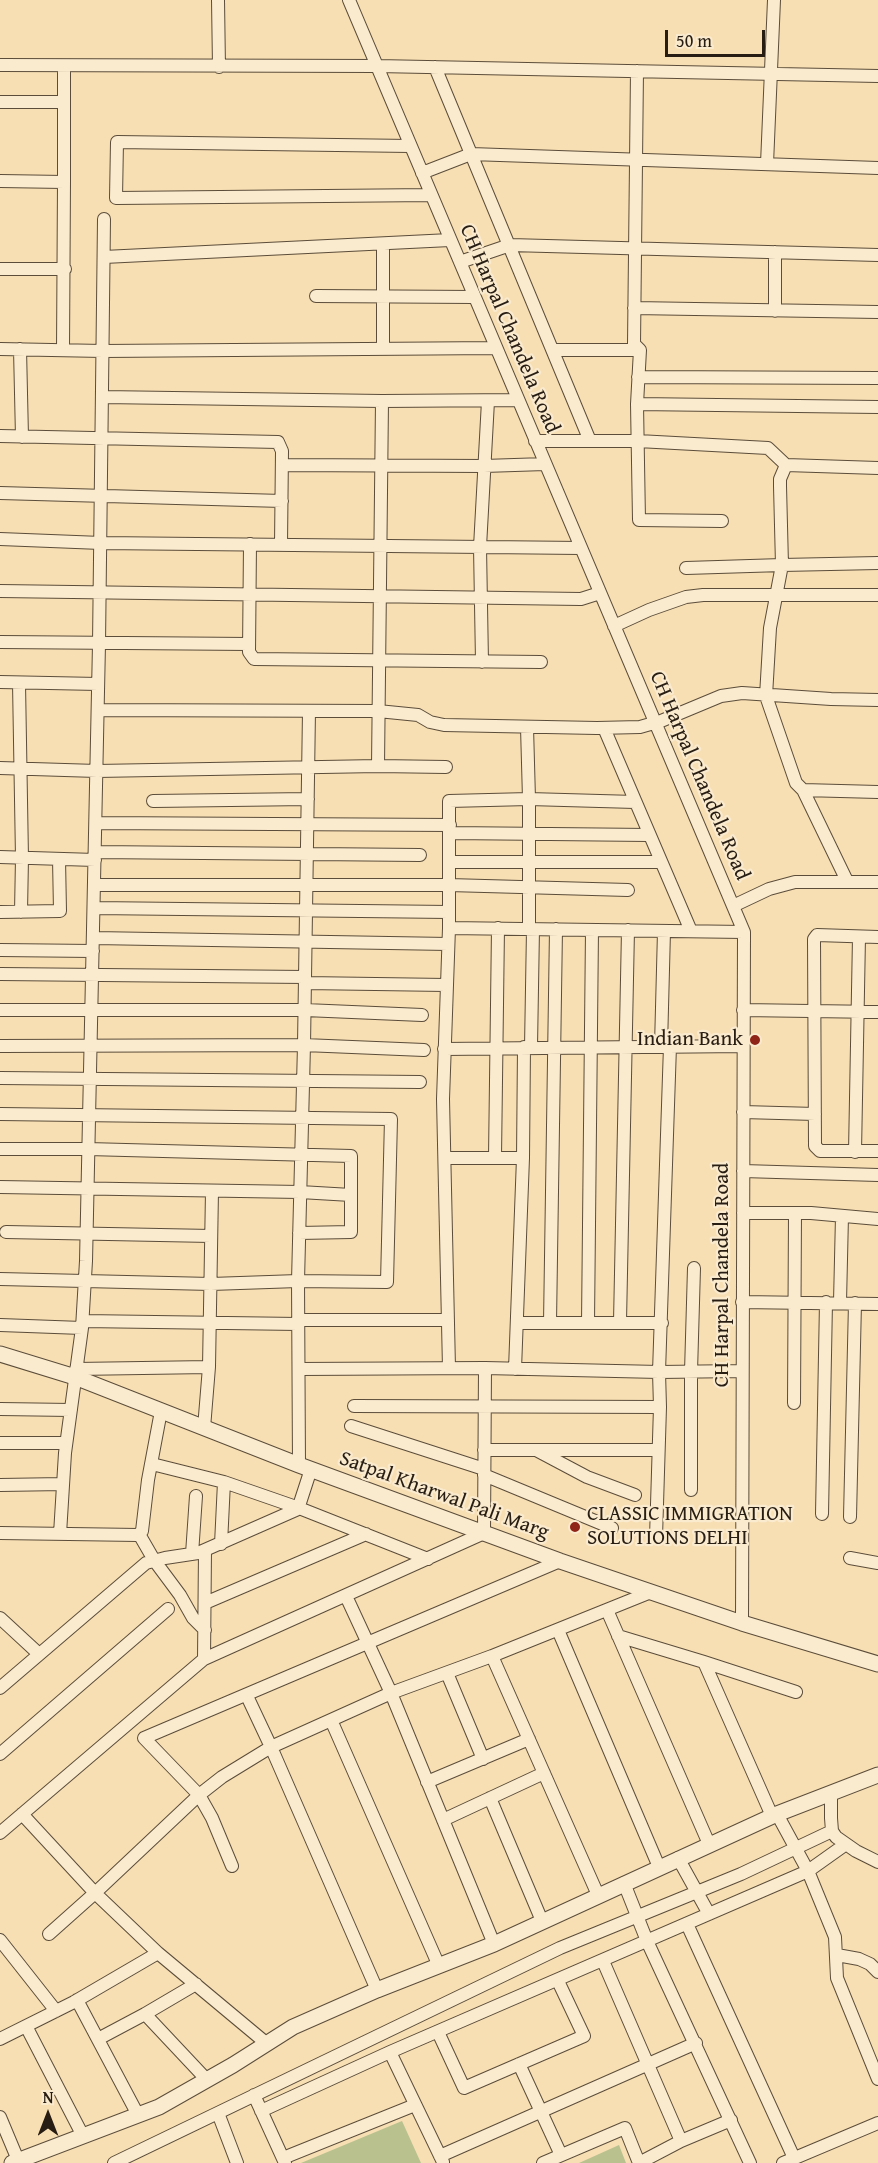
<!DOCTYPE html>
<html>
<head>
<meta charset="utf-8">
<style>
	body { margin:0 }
	#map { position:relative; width:878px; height:2163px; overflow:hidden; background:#f7deb3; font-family:"Gentium Book Plus",serif }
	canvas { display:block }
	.north { position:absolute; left:18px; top:2085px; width:60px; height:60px; -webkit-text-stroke:4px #faeace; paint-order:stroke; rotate:0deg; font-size:16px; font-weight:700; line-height:24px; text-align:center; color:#271d12 }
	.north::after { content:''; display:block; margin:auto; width:21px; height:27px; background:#271d12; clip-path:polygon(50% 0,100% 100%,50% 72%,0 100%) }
	.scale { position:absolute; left:665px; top:30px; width:100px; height:27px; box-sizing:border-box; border:3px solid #271d12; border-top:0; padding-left:8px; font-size:18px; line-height:21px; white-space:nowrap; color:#271d12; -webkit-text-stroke:4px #faeace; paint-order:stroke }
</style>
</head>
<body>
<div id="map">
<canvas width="878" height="2163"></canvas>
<div class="north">N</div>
<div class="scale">50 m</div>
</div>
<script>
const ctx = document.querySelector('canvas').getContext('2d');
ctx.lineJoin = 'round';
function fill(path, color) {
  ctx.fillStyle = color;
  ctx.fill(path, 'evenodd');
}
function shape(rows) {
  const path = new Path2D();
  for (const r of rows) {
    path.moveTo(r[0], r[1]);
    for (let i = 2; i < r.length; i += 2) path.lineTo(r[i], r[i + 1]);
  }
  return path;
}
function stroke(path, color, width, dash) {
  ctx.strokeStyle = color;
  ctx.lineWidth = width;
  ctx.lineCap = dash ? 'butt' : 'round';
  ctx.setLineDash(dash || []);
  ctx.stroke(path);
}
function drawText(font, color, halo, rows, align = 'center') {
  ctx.font = font + ' "Gentium Book Plus",serif';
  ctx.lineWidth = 4.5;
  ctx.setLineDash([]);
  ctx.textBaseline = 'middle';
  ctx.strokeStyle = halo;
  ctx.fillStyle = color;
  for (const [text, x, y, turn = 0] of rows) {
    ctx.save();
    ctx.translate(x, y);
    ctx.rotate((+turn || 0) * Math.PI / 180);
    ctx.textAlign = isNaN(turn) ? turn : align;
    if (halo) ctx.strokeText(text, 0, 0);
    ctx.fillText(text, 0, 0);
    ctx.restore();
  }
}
const green = shape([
	[402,2121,421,2163,301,2163],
	[619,2145,626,2163,579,2163]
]);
const minor = shape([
	[218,0,219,67],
	[349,0,744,932,742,1623],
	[0,65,377,66,878,76],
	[435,67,590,441],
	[637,71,634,344,640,350,637,404,639,520,722,521],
	[0,102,64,102],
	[410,146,117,142,116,198,431,195],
	[767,164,774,0],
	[422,173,471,154,878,168],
	[0,181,64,182,64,66],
	[383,244,383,349],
	[104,257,450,240],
	[460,262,510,245,878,255],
	[0,269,65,269],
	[316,296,474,297],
	[634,308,878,312],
	[775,311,775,252],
	[0,349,103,351,496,348],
	[20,349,22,437],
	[63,350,64,182],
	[554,350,640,350],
	[638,377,878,378],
	[103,397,382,401,518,400],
	[637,404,878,407],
	[0,436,278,442,282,451,281,544],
	[535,441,638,441,768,448,786,465,878,468],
	[282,465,484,466,545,464],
	[786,465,780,479,780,486,782,565,878,563],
	[0,493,282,501],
	[0,539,101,543,581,548],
	[250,544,249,652,254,659,541,662],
	[686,568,782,565,770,628,766,696,796,783,803,790,847,881],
	[0,591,581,599,600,593],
	[614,626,649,610,686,597,703,595,878,595],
	[0,642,249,644],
	[482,662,480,547,488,401],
	[0,682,98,684],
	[19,683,22,858,21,912],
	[98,710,378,711,418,715,430,722,444,725,597,728,640,727,661,721,721,696,742,693,831,699,878,700],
	[604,728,691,931],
	[378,766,382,401],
	[0,768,97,771,378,766,446,767],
	[803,790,878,792],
	[153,801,308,799],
	[96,823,450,825],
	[450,833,649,835],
	[95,852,420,855],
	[0,857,95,860],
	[450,862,661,862],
	[95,885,449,885,628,890],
	[733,906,769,889,795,882,878,882],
	[94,908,449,912],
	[0,912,60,911,59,859],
	[449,928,744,932],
	[529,929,529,799,635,802],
	[878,937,817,935,814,939,815,1146,820,1151,878,1151],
	[94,938,448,944],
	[0,950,93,951],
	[0,974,305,977],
	[305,983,446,985],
	[0,1010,305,1010,422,1015],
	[743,1010,878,1012],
	[0,1046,304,1045,424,1050],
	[661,1046,664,931],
	[531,1047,533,929],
	[444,1049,743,1046],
	[0,1078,420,1082],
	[743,1112,815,1114],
	[0,1114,391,1119,387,1282,298,1281,211,1284,0,1279],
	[0,1149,88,1149,351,1156,351,1232,299,1233],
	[855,1152,859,937],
	[495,1157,498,928],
	[445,1158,523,1158],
	[743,1171,878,1175],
	[0,1187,300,1192,351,1195],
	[743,1213,811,1213,878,1219],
	[6,1232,211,1236],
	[742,1302,878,1304],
	[840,1302,842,1216],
	[298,1320,448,1320],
	[83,1321,298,1324],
	[620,1322,628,930],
	[517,1323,662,1323],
	[550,1323,556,929],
	[588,1323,592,930],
	[0,1325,82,1328],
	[449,1368,443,1099,449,928,449,801,529,799,527,727],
	[485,1368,659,1372,742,1371],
	[76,1369,209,1367],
	[515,1369,523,1158,524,1047],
	[794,1403,795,1213],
	[354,1406,660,1407],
	[0,1409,71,1410],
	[351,1426,484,1469],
	[204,1428,209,1367,212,1191],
	[0,1443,66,1443],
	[484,1450,658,1450],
	[538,1451,587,1477,635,1495],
	[152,1464,224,1482,299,1508,428,1559],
	[299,1465,298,1281,304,1045,309,711],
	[484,1475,612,1528],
	[0,1485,63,1484],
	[691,1490,691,1372,694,1268],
	[822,1514,826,1302],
	[850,1517,855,1303],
	[0,1533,138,1535,142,1531,148,1480,161,1411],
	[60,1534,65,1453,82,1328,86,1261,99,644,104,219],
	[139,1534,154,1560,180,1595,193,1618,205,1630],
	[656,1537,660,1407,659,1372,670,1046],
	[221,1544,224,1482],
	[192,1554,196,1496],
	[850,1558,878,1563],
	[346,1596,391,1693,494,1944],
	[205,1603,366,1534],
	[607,1610,709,1844],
	[0,1618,39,1654],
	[558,1630,659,1867],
	[618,1636,704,1662,796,1692],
	[492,1656,598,1895],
	[204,1659,205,1551],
	[704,1662,772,1816],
	[447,1673,483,1759],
	[0,1688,146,1563,165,1558,198,1553,298,1509,311,1469],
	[247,1696,271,1747,222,1777,199,1795,95,1893,158,1953,266,2043],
	[331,1720,439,1966],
	[0,1754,168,1609],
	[427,1782,529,1739],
	[831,1793,831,1818,832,1831,836,1837,856,1851,878,1862],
	[490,1798,542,1921],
	[22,1814,95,1893,49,1934],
	[777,1814,808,1871,835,1937,837,1978,878,2079],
	[443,1820,544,1773],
	[0,1833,204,1659,484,1533,485,1368,299,1369],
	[678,1858,709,1914],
	[232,1866,212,1818,199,1795,144,1738,560,1561],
	[624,1883,647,1941,750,2163],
	[687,1924,794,2158],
	[0,1940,56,2011],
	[837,1955,859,1959,870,1964,878,1972],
	[603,1961,681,2141],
	[377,1990,271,1747,391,1693,492,1656,651,1592],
	[77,2000,138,2115],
	[145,2014,207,2080],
	[26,2026,83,2136],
	[438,2032,464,2088,584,2036,558,1981],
	[0,2039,74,2002,158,1953],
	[98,2039,145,2014,196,1984],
	[390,2052,443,2162],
	[519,2064,561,2155],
	[254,2095,285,2163],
	[261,2111,390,2052,808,1871,846,1844],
	[218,2113,237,2163],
	[0,2117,18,2160],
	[440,2156,696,2043],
	[283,2158,415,2105],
	[114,2163,560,1948,741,1874,832,1831],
	[543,2163,625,2128,639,2163],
	[639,2163,681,2141,731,2120],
	[783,2163,878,2123]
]);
const tertiary = shape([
	[0,1354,75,1377,299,1465,560,1561,742,1623,878,1664],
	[12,2163,159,2107,233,2065,293,2027,377,1990,494,1944,777,1814,878,1775]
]);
const markers = [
	[755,1040,6,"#8f2418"],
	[575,1527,6,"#8f2418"]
];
const streetNames = [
	["CH Harpal Chandela Road",509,329,67],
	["CH Harpal Chandela Road",699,776,67],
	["CH Harpal Chandela Road",723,1275,-90],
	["Satpal Kharwal Pali Marg",444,1496,20]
];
const poiNames = [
	["Indian Bank",743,1040],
	["CLASSIC IMMIGRATION",587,1515,"left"],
	["SOLUTIONS DELHI",587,1539,"left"]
];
fill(green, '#b9c28f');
stroke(minor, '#5b4d3a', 14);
stroke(tertiary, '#5b4d3a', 17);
stroke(minor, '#faeace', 12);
stroke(tertiary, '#faeace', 15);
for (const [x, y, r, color] of markers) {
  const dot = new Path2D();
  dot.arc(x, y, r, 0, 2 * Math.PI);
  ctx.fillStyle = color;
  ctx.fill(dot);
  stroke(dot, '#faeace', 2);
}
drawText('21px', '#271d12', '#faeace', streetNames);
drawText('21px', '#271d12', '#faeace', poiNames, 'right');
</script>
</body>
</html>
